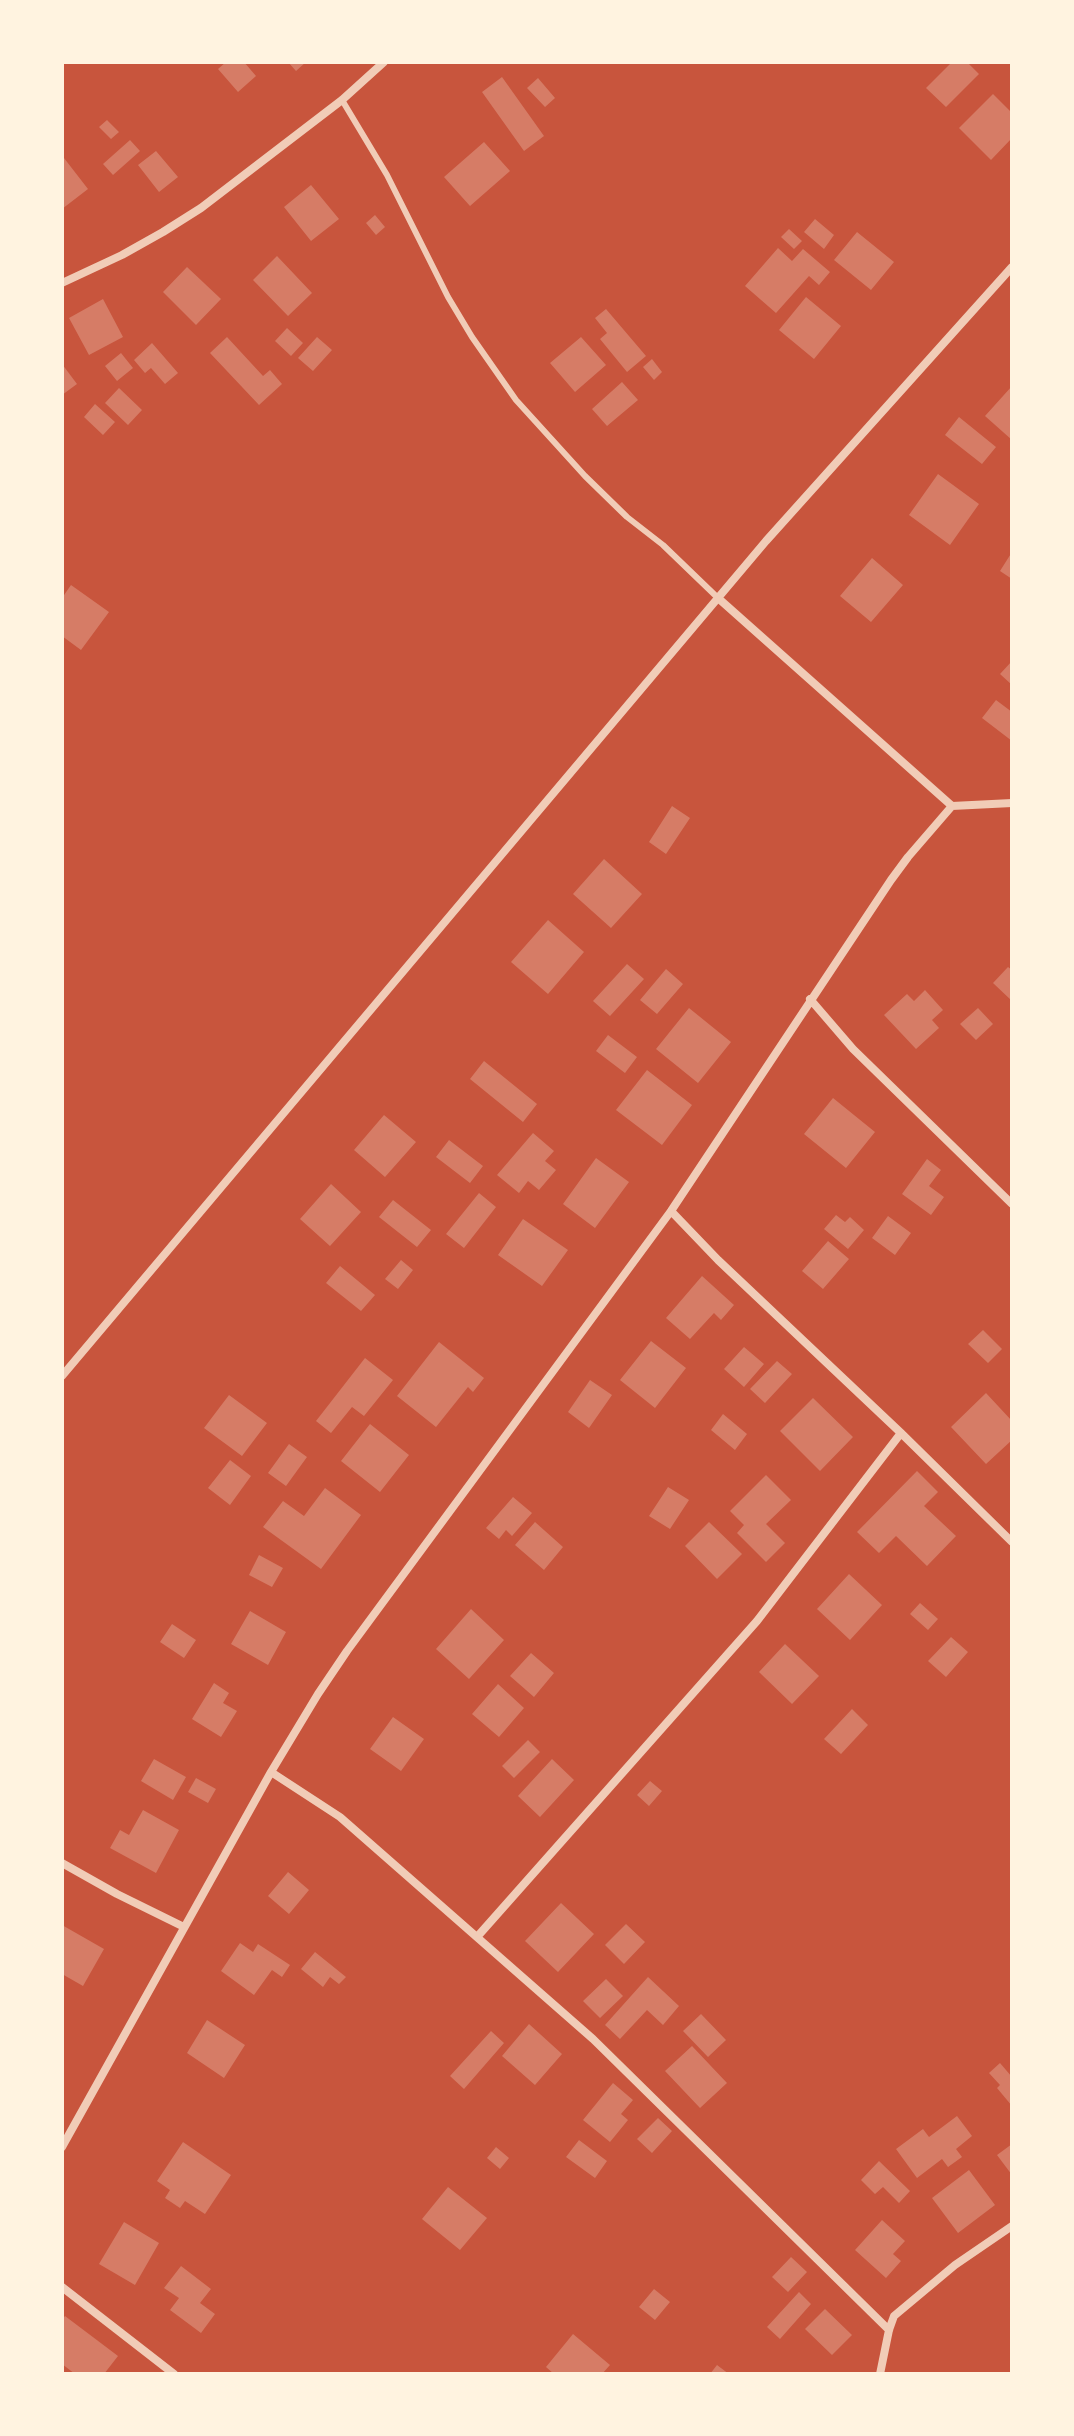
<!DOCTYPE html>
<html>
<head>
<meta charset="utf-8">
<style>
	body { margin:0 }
	#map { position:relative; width:1074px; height:2436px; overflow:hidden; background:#c8553d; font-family:Spectral,serif }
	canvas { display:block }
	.frame { position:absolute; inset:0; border:64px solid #fff3e0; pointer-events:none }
</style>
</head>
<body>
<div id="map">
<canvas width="1074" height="2436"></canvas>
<div class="frame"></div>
</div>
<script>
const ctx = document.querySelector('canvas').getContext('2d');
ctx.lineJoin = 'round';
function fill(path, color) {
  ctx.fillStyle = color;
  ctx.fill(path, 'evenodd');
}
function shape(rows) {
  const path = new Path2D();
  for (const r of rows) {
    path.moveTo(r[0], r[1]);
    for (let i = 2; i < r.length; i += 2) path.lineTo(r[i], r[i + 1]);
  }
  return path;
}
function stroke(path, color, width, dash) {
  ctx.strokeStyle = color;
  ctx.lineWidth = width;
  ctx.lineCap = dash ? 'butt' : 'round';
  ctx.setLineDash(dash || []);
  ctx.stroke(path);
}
const building = shape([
	[226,62,244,62,256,76,238,92,218,69],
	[288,62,306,62,296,71],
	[952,62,967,62,979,74,946,107,926,88],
	[502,77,544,136,524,151,482,92],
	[538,78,555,98,545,107,527,88],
	[993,94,1012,113,1012,138,991,160,959,128],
	[107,120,119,132,111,139,99,127],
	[130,140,140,151,113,175,103,164],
	[484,142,510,171,470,206,444,177],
	[156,151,178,177,159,192,138,165],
	[64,158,88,189,62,209,62,159],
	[311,185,339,219,311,241,284,207],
	[375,215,385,227,376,235,366,223],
	[815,219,834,235,824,249,804,232],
	[789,229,802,241,794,249,781,237],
	[857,232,894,262,871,290,834,260],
	[778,248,792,261,803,249,830,272,819,285,809,276,776,313,745,286],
	[277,256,312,293,288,316,253,280],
	[187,267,221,299,196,325,163,292],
	[806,297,841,326,814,359,779,330],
	[103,299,123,337,89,355,69,318],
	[606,309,646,356,627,372,600,339,607,333,595,318],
	[287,328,303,343,291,356,275,341],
	[227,337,263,376,270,370,282,384,259,405,210,353],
	[317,337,332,350,313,371,298,358],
	[581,337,606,365,575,392,550,363],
	[152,343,178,373,165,384,151,368,145,373,134,360],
	[121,353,133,368,117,381,105,366],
	[652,359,662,372,654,380,643,367],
	[62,364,77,384,62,395],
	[622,382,638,400,607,426,592,409],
	[1012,386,1012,440,985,416],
	[119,388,142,410,128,425,105,403],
	[95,404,115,422,103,435,84,417],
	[959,417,996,447,982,464,945,435],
	[938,474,979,504,950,545,909,515],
	[1012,552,1012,579,1000,571],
	[872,558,903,585,871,622,840,596],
	[71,585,109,612,81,650,62,636,62,598],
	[1012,661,1012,685,1000,674],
	[996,700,1012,712,1012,741,982,718],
	[672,806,690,818,666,854,649,842],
	[604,859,642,894,611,928,573,894],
	[548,920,584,952,548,994,511,962],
	[627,964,644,979,610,1016,593,1001],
	[1008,967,1012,970,1012,1001,993,983],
	[666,969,683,984,657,1014,640,1000],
	[925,990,943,1010,932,1020,939,1028,916,1049,884,1015,907,994,914,1001],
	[689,1008,731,1042,698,1083,656,1049],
	[978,1008,993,1024,976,1040,960,1024],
	[608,1035,637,1057,625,1073,596,1051],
	[484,1061,537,1104,523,1122,470,1079],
	[647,1070,692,1105,662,1145,616,1110],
	[833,1098,875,1132,846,1168,804,1134],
	[384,1115,416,1142,385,1177,354,1150],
	[533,1133,554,1151,545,1161,556,1170,539,1190,528,1181,519,1193,497,1175],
	[449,1140,483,1166,470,1183,436,1157],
	[596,1158,629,1182,595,1228,563,1204],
	[927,1159,941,1170,929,1186,944,1197,931,1215,902,1194],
	[331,1184,361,1212,330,1246,300,1219],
	[479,1193,496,1207,464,1248,446,1234],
	[393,1200,431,1230,417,1247,379,1217],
	[836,1215,845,1222,850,1217,864,1230,848,1249,824,1229],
	[888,1216,911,1233,895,1255,872,1238],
	[523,1219,568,1250,542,1286,498,1255],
	[828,1241,849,1259,823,1289,802,1271],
	[401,1260,413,1270,398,1289,385,1279],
	[340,1266,375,1295,361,1311,326,1283],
	[702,1276,734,1305,721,1320,714,1313,690,1339,666,1318],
	[983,1330,1002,1349,988,1363,968,1344],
	[651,1341,686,1368,655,1408,620,1380],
	[439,1342,484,1378,473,1392,468,1387,436,1427,397,1396],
	[744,1347,764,1364,744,1387,724,1369],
	[365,1358,393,1380,364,1416,352,1407,331,1433,316,1421],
	[777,1361,792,1374,765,1403,750,1389],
	[590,1380,612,1395,589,1428,568,1412],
	[986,1393,1012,1421,1012,1440,986,1464,951,1427],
	[229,1395,267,1423,242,1456,204,1428],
	[813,1398,853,1437,820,1471,780,1431],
	[723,1414,747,1434,735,1450,711,1430],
	[370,1424,409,1455,380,1492,341,1461],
	[289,1444,307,1457,286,1486,268,1473],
	[230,1460,251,1476,230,1505,208,1488],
	[917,1471,938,1492,924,1506,956,1536,927,1566,896,1536,879,1553,857,1532],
	[766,1475,791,1500,766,1524,785,1543,766,1562,737,1533,744,1525,730,1511],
	[668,1487,689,1500,670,1529,649,1516],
	[325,1488,361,1515,321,1569,263,1527,283,1501,304,1516],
	[513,1497,532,1513,512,1536,506,1530,499,1539,486,1528],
	[535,1522,563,1547,544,1570,515,1545],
	[709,1522,742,1554,717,1579,685,1546],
	[259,1555,283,1568,272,1587,249,1575],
	[849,1574,882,1605,850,1640,817,1609],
	[920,1603,938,1619,928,1630,910,1614],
	[471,1609,504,1640,469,1679,436,1649],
	[250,1611,286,1632,268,1665,231,1644],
	[172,1624,196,1640,184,1658,160,1642],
	[951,1637,968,1652,946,1677,928,1661],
	[785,1644,819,1676,792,1704,759,1672],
	[531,1653,554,1673,534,1697,510,1676],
	[214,1683,229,1693,223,1703,237,1711,221,1737,192,1719],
	[498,1684,524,1708,499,1737,472,1714],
	[852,1709,868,1725,841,1754,824,1739],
	[393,1717,424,1739,401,1771,370,1749],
	[528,1740,540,1752,514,1778,502,1766],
	[154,1759,186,1777,173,1800,141,1781],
	[552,1759,574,1780,540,1817,518,1796],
	[196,1778,216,1789,208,1803,188,1792],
	[650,1781,662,1791,649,1806,637,1795],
	[143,1810,179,1830,156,1873,110,1848,120,1830,129,1835],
	[288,1872,309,1890,289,1914,268,1896],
	[561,1903,594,1934,558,1972,525,1941],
	[626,1924,645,1942,624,1964,605,1945],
	[62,1925,104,1949,83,1986,62,1974],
	[240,1943,253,1952,258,1944,290,1965,282,1977,272,1970,254,1995,221,1971],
	[315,1952,346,1977,339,1984,330,1977,323,1987,301,1969],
	[648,1977,679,2006,663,2025,647,2010,620,2039,605,2025],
	[606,1979,623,1996,600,2018,583,2001],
	[701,2014,726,2040,708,2057,683,2031],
	[207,2020,245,2045,224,2078,187,2053],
	[529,2024,562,2054,535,2085,502,2056],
	[491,2031,504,2043,464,2089,450,2076],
	[692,2046,727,2083,700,2108,665,2071],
	[1000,2063,1012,2077,1012,2106,997,2088,1000,2085,989,2073],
	[613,2083,633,2100,621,2114,628,2120,610,2142,583,2120],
	[957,2116,972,2136,956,2149,962,2157,948,2167,942,2159,917,2178,896,2149,923,2129,929,2137],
	[658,2118,672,2131,652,2153,637,2139],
	[579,2140,607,2161,595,2178,566,2157],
	[183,2142,231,2175,205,2214,185,2201,180,2208,165,2198,170,2190,157,2181],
	[1012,2144,1012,2175,997,2155],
	[496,2147,509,2158,500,2169,487,2158],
	[879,2161,910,2191,899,2203,883,2187,875,2194,861,2180],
	[969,2170,995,2205,958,2233,932,2198],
	[448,2187,487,2218,460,2250,422,2219],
	[882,2220,905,2241,893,2254,901,2261,886,2278,855,2250],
	[124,2222,159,2243,135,2285,99,2264],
	[791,2257,807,2272,788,2292,772,2277],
	[181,2266,211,2289,200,2303,215,2314,201,2333,170,2310,179,2298,164,2288],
	[654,2289,670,2302,655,2320,639,2307],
	[799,2292,811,2304,780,2339,767,2327],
	[825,2309,852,2335,832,2355,805,2329],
	[65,2316,118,2356,104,2374,75,2374,62,2364,62,2320],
	[573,2334,610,2365,602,2374,554,2374,546,2367],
	[717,2365,729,2374,710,2374]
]);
const service = shape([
	[342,100,387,175,448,297,472,337,516,400,585,476,627,517,663,545,718,598]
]);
const minor = shape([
	[62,283,122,255,163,232,201,208,342,100,384,62],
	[718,598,952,806,1012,803],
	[810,999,853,1049,1012,1204],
	[671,1211,718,1260,901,1433,1012,1542],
	[62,1376,766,541,1012,267],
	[271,1772,340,1817,593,2039,889,2330],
	[62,1863,117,1894,184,1927],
	[477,1937,757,1621,901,1433],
	[62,2147,271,1772,318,1694,347,1651,671,1211,891,880,908,857,952,806],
	[62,2287,174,2374],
	[880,2374,889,2330,894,2316,955,2265,1012,2226]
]);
fill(building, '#d67c66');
stroke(service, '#f1ccb7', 6);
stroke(minor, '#f1ccb7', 8);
</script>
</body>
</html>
